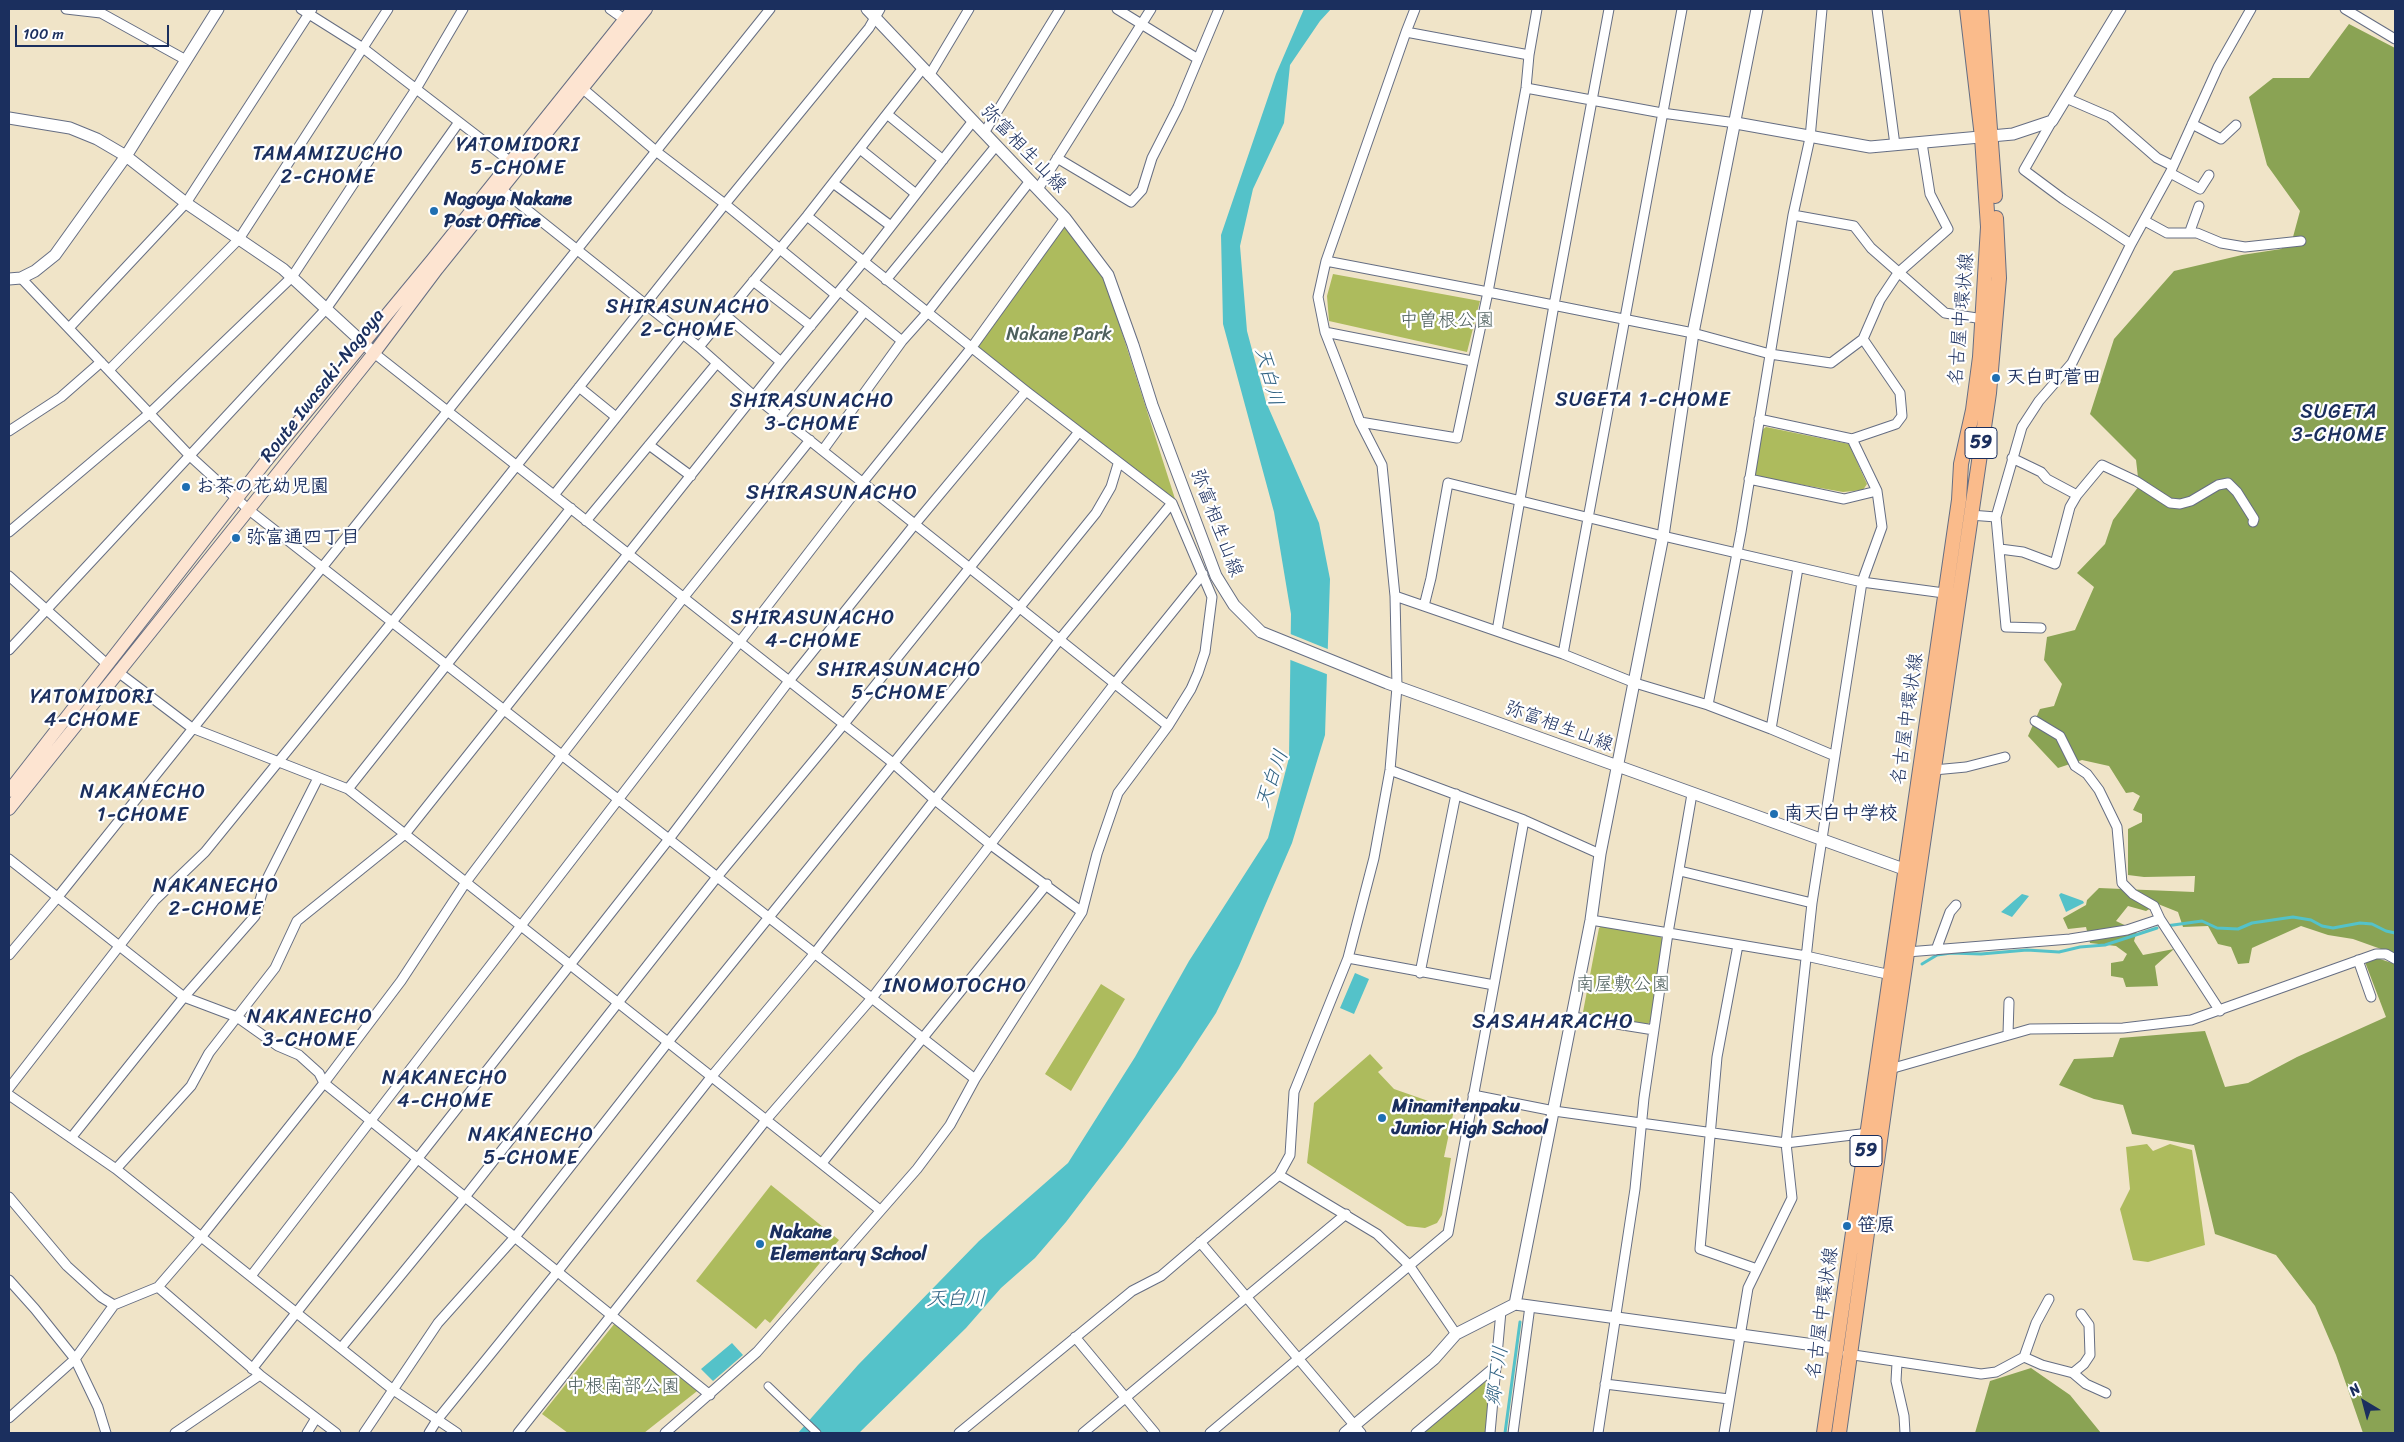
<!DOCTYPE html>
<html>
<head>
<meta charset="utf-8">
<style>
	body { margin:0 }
	#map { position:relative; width:2404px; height:1442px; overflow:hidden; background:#f0e4c8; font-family:Sriracha,sans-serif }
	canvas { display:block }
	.frame { position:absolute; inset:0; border:10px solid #1b2f5e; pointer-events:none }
	.north { position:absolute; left:2339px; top:1377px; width:50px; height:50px; -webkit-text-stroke:4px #fff; paint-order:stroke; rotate:323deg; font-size:14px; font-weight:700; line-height:20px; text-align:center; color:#1b2f5e }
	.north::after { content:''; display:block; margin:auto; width:18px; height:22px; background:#1b2f5e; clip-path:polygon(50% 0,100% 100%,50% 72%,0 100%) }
	.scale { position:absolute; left:15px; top:25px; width:154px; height:22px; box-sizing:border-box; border:2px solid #1b2f5e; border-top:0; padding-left:6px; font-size:15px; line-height:18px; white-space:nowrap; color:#1b2f5e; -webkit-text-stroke:4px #fff; paint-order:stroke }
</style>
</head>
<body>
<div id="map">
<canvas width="2404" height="1442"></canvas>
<div class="frame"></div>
<div class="north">N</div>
<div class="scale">100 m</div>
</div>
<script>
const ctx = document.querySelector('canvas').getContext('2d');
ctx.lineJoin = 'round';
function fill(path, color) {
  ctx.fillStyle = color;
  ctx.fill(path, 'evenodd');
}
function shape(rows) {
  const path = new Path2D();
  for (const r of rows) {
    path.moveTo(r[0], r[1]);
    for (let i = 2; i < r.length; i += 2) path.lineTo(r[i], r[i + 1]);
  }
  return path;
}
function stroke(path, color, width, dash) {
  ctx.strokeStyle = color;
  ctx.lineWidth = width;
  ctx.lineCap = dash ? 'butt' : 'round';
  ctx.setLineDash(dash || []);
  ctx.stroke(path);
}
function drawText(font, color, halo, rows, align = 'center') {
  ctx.font = font + ' Sriracha,"Klee One",sans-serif';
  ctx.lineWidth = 4.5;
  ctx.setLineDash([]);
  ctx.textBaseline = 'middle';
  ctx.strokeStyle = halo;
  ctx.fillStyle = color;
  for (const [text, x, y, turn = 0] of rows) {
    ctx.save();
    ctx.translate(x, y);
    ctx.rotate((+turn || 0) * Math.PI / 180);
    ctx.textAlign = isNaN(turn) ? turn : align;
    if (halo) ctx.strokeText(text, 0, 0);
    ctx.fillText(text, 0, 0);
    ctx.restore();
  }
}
const green = shape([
	[1065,224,1104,276,1176,502,1122,463,975,347],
	[1333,274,1480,301,1467,352,1329,321,1327,296],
	[1766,427,1849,444,1867,484,1863,490,1843,492,1758,477,1754,472,1762,430],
	[1603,925,1660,935,1663,940,1651,1021,1648,1024,1586,1016,1583,1012,1599,928],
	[1101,984,1125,999,1071,1091,1045,1074],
	[1370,1054,1383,1068,1378,1072,1394,1089,1454,1110,1444,1157,1451,1158,1442,1215,1437,1223,1425,1228,1407,1226,1307,1163,1314,1103],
	[2147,1144,2153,1151,2170,1144,2192,1150,2205,1245,2148,1262,2133,1260,2120,1209,2130,1189,2126,1147],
	[771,1185,839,1240,770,1323,765,1319,756,1329,696,1281],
	[615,1323,701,1388,644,1433,568,1433,542,1414],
	[1492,1376,1486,1433,1423,1433]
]);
const forest = shape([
	[2349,24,2395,48,2395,954,2353,939,2328,935,2301,926,2252,948,2249,963,2238,964,2231,947,2218,944,2208,926,2183,927,2178,912,2158,904,2146,911,2128,906,2116,921,2137,931,2134,941,2143,955,2174,949,2155,966,2158,986,2126,987,2123,978,2111,976,2111,963,2123,961,2127,954,2116,946,2090,943,2086,927,2068,929,2063,918,2086,905,2087,900,2099,888,2194,892,2195,876,2144,877,2128,875,2128,829,2142,822,2142,814,2133,810,2140,796,2133,792,2126,793,2109,766,2082,760,2058,768,2028,736,2040,709,2054,706,2062,684,2044,660,2047,637,2075,630,2094,587,2077,573,2105,544,2113,520,2139,486,2136,460,2090,414,2114,339,2174,271,2242,255,2281,249,2293,237,2300,211,2267,165,2249,97,2273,78,2309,78],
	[2377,958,2395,964,2395,1433,2363,1433,2336,1355,2315,1306,2276,1255,2215,1234,2194,1145,2132,1134,2123,1105,2094,1099,2059,1085,2074,1059,2113,1057,2120,1038,2205,1031,2225,1087,2248,1083,2297,1057,2386,1017,2365,962],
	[2031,1368,2070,1395,2101,1433,1975,1433,1990,1381]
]);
const water = shape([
	[1304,9,1331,9,1320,21,1290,65,1284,123,1253,189,1240,246,1247,331,1266,402,1319,523,1330,579,1325,735,1292,843,1239,966,1216,1013,1180,1068,1124,1146,1066,1222,1035,1258,1001,1288,966,1328,859,1433,798,1433,858,1365,979,1241,1068,1163,1135,1057,1189,961,1268,838,1289,758,1291,614,1274,512,1223,324,1221,235,1276,74],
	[2061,893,2083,901,2084,903,2066,912,2059,895],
	[2022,894,2029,896,2012,917,2001,912],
	[1355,973,1369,979,1354,1014,1340,1008],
	[732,1343,743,1355,713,1381,701,1369]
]);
const pier = shape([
	[1288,633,1330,650,1329,675,1288,659]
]);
const stream = shape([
	[2166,926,2202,921,2217,928,2238,929,2252,923,2293,917,2311,920,2322,926,2333,928,2360,923,2372,924,2386,931,2395,933],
	[1922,964,1937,955,1951,953,1981,954,2027,950,2059,952,2080,947,2105,945,2157,928],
	[1505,1433,1520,1322]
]);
const pedestrian = shape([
	[768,1386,817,1433]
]);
const minor = shape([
	[66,9,101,13,186,60],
	[301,9,363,48,511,162],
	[610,9,624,19],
	[1117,9,1198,59],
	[1877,9,1895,145],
	[2345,9,2395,39],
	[1406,32,1415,9],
	[1529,55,1537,9],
	[929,76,969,9],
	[582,88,657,152,725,204,836,295],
	[1526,88,1662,113,1736,123],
	[2066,98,2110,117,2157,158,2173,166],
	[887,114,943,160],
	[2052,121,2024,170,2063,199,2131,244],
	[2192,124,2221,139,2236,125],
	[984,133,1060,9],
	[860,149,916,194],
	[1057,158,1131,202,1142,190,1152,158,1178,107,1219,9],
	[2170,173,2200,189,2209,175],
	[833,183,891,226],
	[501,189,699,347,754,396,1168,726],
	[1038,189,1151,9],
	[1793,215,1854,226,1871,248,1945,313,1983,319],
	[2145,221,2167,233,2197,233,2221,243,2245,247,2301,241],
	[2190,231,2199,206],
	[1326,261,1488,292,1526,88,1529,55,1406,32,1326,261,1318,297,1325,332,1360,422,1382,465,1395,596,1397,687,1390,770,1374,858,1348,958],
	[21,278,190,456,249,510,975,1079],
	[886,280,996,146],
	[753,281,811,326],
	[840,291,902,341],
	[725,315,781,362],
	[69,328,186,203,312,9],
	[1325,332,1472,361],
	[699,347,807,216,923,68],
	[374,353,893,763,935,800,991,845,1082,912],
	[109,370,239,239,388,9],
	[579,387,616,417],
	[780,417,865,311],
	[1759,419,1852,439,1896,424,1902,416,1900,393,1863,339],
	[1360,422,1457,438,1488,292,1693,333,1770,354,1831,363,1863,339,1880,300,1898,273,1948,229,1930,194,1922,143],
	[9,431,61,397,101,362],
	[649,445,691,476],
	[823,450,902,341,927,313,1030,181],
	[2012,458,2041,472,2047,479,2077,495],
	[1749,479,1844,499,1877,491],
	[554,495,683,334],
	[1970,515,1996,517,2022,427,2039,401,2072,363,2131,244,2170,173,2218,67,2251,9],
	[1996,517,2006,627,2041,628],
	[586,521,717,363],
	[9,532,150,413,292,277,416,89,463,9],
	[2000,549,2023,552,2055,564,2070,507,2077,495,2102,465,2136,481,2170,503,2180,504,2191,501,2218,485,2228,483,2237,492,2254,519,2253,522],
	[9,576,108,665],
	[1395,596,1563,654,1635,683,1708,705,1771,729,1835,756],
	[1424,606,1431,578,1448,483,1663,536,1862,582,1882,527,1877,491,1852,439],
	[1497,631,1554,305,1609,9],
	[9,650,326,309,459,122],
	[1563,654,1682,9],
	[118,672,192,728,348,789,880,1210],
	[1708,705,1741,532,1793,215,1810,138,1822,9],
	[2035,721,2060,736,2075,766,2087,774,2099,790,2117,827,2122,883,2133,894,2154,906,2160,919],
	[1771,729,1798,568],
	[1390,770,1524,820,1600,854],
	[1934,770,1966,767,2005,757],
	[348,789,571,508],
	[9,859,184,997,237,1017,278,1046,299,1055,319,1073,324,1083,710,1395],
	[1680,871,1812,903],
	[1591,920,1806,956,1891,975],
	[1738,945,1717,1057,1700,1249,1757,1269],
	[1936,950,1950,912,1956,905],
	[1907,952,2070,939,2127,930,2160,919,2220,1011],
	[9,955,57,898,770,9],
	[2358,960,2371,997],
	[1420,973,1456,794],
	[1494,985,1524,820],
	[1573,1017,1654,1030],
	[2008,1034,2009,1002],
	[1890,1069,2030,1029,2123,1028,2191,1020,2376,954,2386,954,2395,959],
	[9,1088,155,900,205,852,392,622,725,204,869,28,880,9],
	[9,1095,116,1169,392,1389,457,1433],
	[1473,1095,1554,1111,1786,1143,1869,1133],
	[71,1138,184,997,255,916,266,881,318,778],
	[822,1163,1047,884],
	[116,1169,191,1086,209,1053,275,968,297,921,405,834,781,362,864,261,973,121],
	[9,1197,67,1266,101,1297,114,1305],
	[1200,1242,1361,1433],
	[251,1276,863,482,972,347,1065,218],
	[9,1280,35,1309,75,1359,98,1407,106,1433],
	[158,1287,260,1375,336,1433],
	[1075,1337,1155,1433],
	[341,1348,465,1197,717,877,844,724,1078,433],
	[1847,1354,1981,1374,1996,1372,2024,1357,2036,1323,2049,1299],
	[2024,1357,2042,1365,2073,1373,2086,1384,2106,1393],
	[1897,1363,1896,1381,1904,1416,1905,1433],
	[252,1369,669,839,789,681,915,524,1026,391],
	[2073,1373,2084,1364,2090,1355,2089,1325,2081,1314],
	[1605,1384,1729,1399],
	[9,1418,75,1359,114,1305,158,1287,202,1236,324,1083,401,981,466,882,562,755,684,597,810,440],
	[175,1433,260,1375],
	[307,1433,316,1418],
	[364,1433,438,1323,515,1237,668,1042,1096,513,1111,487,1118,464],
	[429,1433,437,1420,558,1271,712,1076,815,953,1060,639,1172,503],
	[518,1433,766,1120,872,998,1115,683,1203,574],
	[665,1433,757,1352,917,1169,950,1125,975,1079,1082,912,1097,854,1118,793,1168,726,1191,689,1198,673,1205,652,1212,597,1172,503,1026,391,807,216],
	[959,1433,1132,1291,1161,1276,1279,1175,1377,1234,1409,1265,1456,1334],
	[1083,1433,1346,1214],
	[1210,1433,1448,1233,1494,985,1348,958,1294,1092,1290,1155,1279,1175],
	[1416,1433,1497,1365],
	[1490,1433,1501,1311],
	[1513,1433,1530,1306],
	[1598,1433,1635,1189,1644,1098,1668,933,1692,794],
	[1724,1433,1748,1288,1792,1198,1786,1143,1812,903,1862,582,1944,593]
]);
const tertiary = shape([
	[867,9,1065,218,1108,275,1133,345,1152,405,1216,576,1234,605,1261,632,1387,683,1912,872],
	[9,118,70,128,97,139,126,156,186,203,283,269,374,353],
	[1736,123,1870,147,2013,134,2052,121,2120,9],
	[9,279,21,278,35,271,55,255,126,156,218,9],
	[1515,1304,1836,1348],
	[1345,1433,1434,1359,1456,1334,1515,1304,1591,920,1600,854,1663,536,1693,333,1757,9]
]);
const secondary = shape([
	[9,791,266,461,432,260,633,9],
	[9,809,374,353,437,269,646,9]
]);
const primary = shape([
	[1981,9,1995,196],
	[1824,1433,1959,500,1961,464,1973,410,1980,357,1988,227,1982,137,1967,9],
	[1839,1433,1890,1069,1989,393,1999,278,1996,218]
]);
const markers = [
	[434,211,5,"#1f6fb2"],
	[1996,378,5,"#1f6fb2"],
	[186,487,5,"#1f6fb2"],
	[236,538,5,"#1f6fb2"],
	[1774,814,5,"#1f6fb2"],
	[1382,1118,5,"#1f6fb2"],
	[1847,1226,5,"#1f6fb2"],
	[760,1244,5,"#1f6fb2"]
];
const shields = [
	[1981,443,32],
	[1866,1151,32]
];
const shieldNames = [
	["59",1981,443],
	["59",1866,1151]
];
const streetNames = [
	["弥富相生山線",1023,149,46],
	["名古屋中環状線",1962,319,-85],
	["Route Iwasaki-Nagoya",323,386,-52],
	["弥富相生山線",1216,523,69],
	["名古屋中環状線",1908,719,-82],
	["弥富相生山線",1559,727,20],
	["名古屋中環状線",1823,1313,-82]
];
const poiNames = [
	["Nagoya Nakane",444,200],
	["Post Office",444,222],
	["天白町菅田",2006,378],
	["お茶の花幼児園",196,487],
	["弥富通四丁目",246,538],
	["南天白中学校",1784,814],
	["Minamitenpaku",1392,1107],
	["Junior High School",1392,1129],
	["笹原",1857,1226],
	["Nakane",770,1233],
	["Elementary School",770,1255]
];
const parkNames = [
	["中曽根公園",1447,321],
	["Nakane Park",1059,335],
	["南屋敷公園",1623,985],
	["中根南部公園",623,1387]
];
const neighbourhoodNames = [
	["YATOMIDORI",518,146],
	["5-CHOME",518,169],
	["TAMAMIZUCHO",328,155],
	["2-CHOME",328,178],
	["SHIRASUNACHO",688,308],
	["2-CHOME",688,331],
	["SUGETA 1-CHOME",1643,401],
	["SHIRASUNACHO",812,402],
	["3-CHOME",812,425],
	["SUGETA",2339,413],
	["3-CHOME",2339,436],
	["SHIRASUNACHO",813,619],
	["4-CHOME",813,642],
	["SHIRASUNACHO",899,671],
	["5-CHOME",899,694],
	["YATOMIDORI",92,698],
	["4-CHOME",92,721],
	["NAKANECHO",143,793],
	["1-CHOME",143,816],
	["NAKANECHO",216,887],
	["2-CHOME",216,910],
	["NAKANECHO",310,1018],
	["3-CHOME",310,1041],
	["NAKANECHO",445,1079],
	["4-CHOME",445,1102],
	["NAKANECHO",531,1136],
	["5-CHOME",531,1159]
];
const waterNames = [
	["天白川",1268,377,75],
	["天白川",1273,779,-70],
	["天白川",956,1300],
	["郷下川",1498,1376,-82]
];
const quarterNames = [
	["SHIRASUNACHO",832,494],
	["INOMOTOCHO",955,987],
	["SASAHARACHO",1553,1023]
];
fill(green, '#adbb5d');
fill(forest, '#8aa354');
fill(water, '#54c2c9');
fill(pier, '#f0e4c8');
stroke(stream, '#54c2c9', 3);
stroke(pedestrian, '#666e83', 9);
stroke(minor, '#666e83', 11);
stroke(tertiary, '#666e83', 13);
stroke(secondary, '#666e83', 14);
stroke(primary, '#666e83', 16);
stroke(pedestrian, '#fff', 7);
stroke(minor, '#fff', 9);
stroke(tertiary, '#fff', 11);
stroke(secondary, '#fde4d1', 12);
stroke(primary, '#fabb8b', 14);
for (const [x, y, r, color] of markers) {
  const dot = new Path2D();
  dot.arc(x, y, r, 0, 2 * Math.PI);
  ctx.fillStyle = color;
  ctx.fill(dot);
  stroke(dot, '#fff', 2);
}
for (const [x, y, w] of shields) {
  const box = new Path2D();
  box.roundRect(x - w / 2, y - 15.5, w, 31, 4);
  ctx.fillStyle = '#fff';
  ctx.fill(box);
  stroke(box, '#1b2f5e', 1);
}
drawText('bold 18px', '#1b2f5e', null, shieldNames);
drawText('19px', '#1b2f5e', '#fff', streetNames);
drawText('bold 19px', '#1b2f5e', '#fff', poiNames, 'left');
drawText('19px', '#4e605e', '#fff', parkNames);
ctx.letterSpacing = '1px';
drawText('20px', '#1b2f5e', '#fff', neighbourhoodNames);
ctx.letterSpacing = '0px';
drawText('italic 20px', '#2f6283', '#fff', waterNames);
ctx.letterSpacing = '1px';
drawText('21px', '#1b2f5e', '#fff', quarterNames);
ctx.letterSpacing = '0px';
</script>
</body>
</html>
